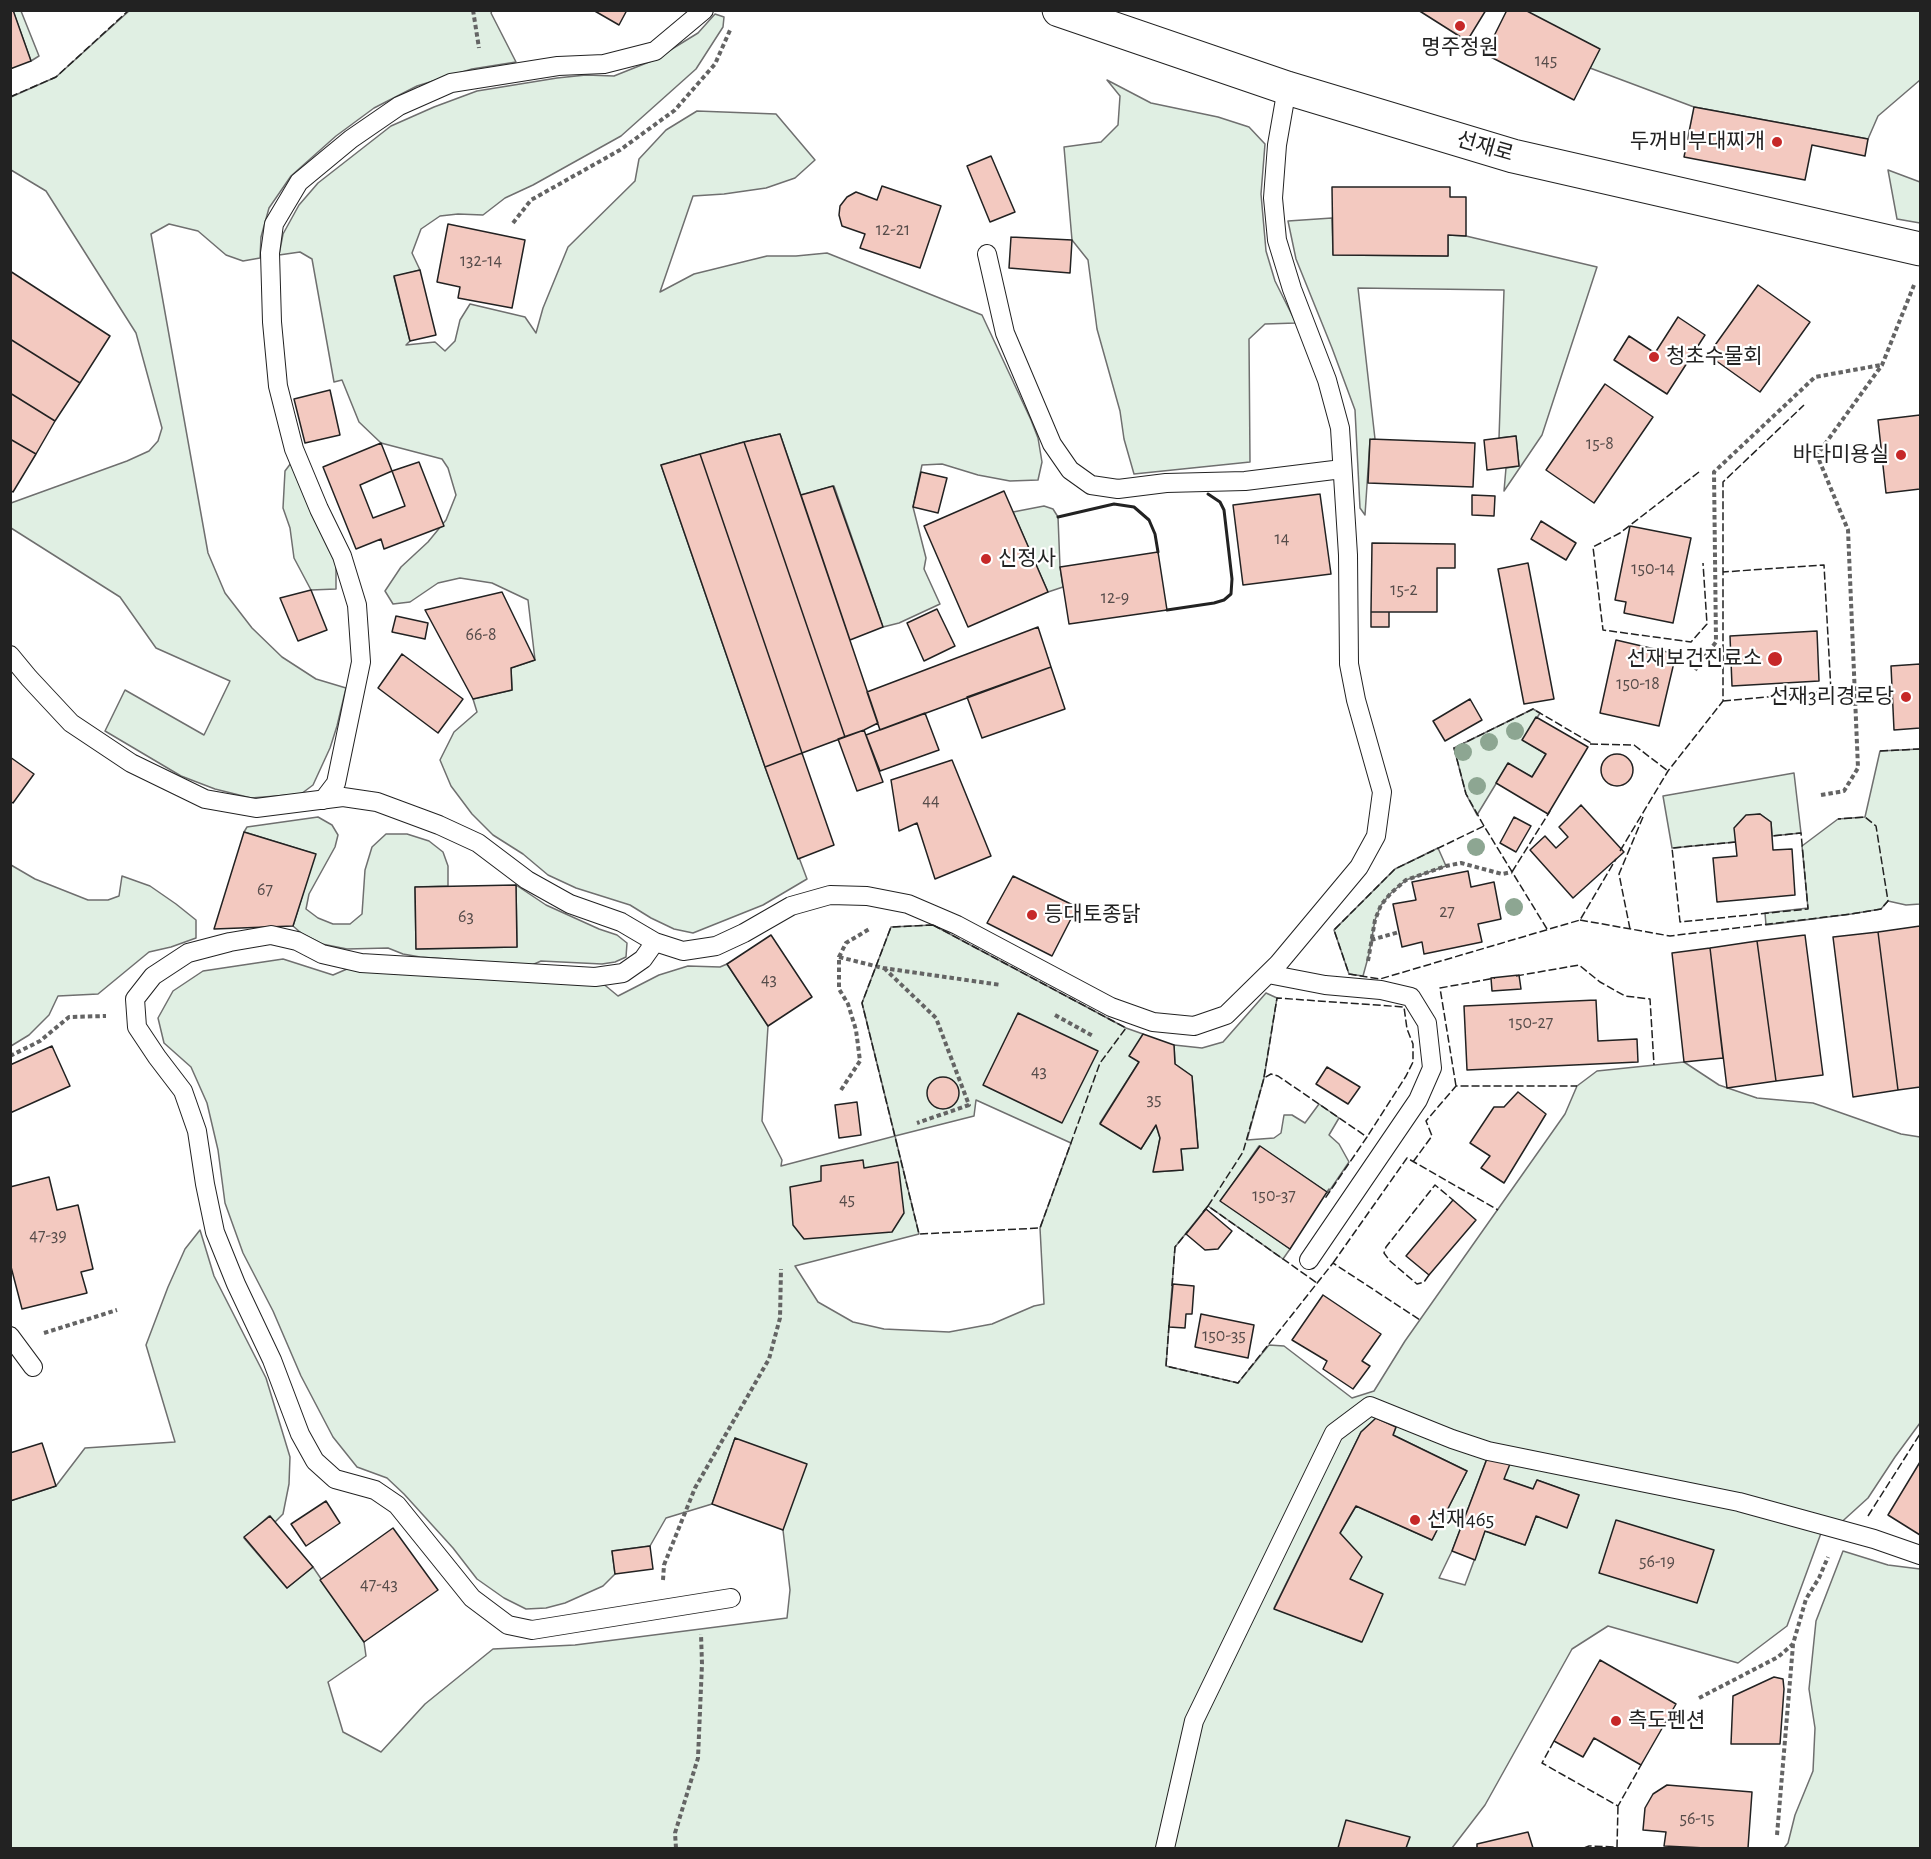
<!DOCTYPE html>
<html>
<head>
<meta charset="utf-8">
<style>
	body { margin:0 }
	#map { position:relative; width:1931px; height:1859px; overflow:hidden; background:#fff; font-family:"Alegreya Sans",sans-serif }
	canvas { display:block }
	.frame { position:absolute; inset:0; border:12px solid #222; pointer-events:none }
</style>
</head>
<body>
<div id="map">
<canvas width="1931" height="1859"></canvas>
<div class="frame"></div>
</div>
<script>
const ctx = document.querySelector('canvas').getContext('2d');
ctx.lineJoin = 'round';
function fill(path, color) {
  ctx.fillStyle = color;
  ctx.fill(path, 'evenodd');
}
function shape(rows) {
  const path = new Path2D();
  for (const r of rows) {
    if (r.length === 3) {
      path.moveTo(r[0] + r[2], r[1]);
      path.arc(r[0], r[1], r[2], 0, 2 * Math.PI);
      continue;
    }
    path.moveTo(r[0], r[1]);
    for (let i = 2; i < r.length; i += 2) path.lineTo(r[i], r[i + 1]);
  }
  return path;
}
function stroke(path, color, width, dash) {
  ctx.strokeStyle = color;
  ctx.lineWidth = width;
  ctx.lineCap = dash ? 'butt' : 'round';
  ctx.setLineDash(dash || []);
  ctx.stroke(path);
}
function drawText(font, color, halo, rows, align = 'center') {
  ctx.font = font + ' "Alegreya Sans","Noto Sans KR",sans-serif';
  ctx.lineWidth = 4.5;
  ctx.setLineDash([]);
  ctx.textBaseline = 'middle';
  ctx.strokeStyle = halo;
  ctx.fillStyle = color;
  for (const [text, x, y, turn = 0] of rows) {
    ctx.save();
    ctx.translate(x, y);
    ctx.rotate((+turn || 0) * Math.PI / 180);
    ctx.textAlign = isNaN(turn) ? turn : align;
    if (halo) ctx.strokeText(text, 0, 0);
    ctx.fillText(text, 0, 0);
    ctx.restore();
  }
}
const green = shape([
	[13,11,21,11,39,56,31,61,13,11],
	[129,11,492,11,491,13,516,62,472,69,417,86,374,108,336,136,291,176,269,208,261,237,260,258,243,261,226,255,198,231,169,224,151,234,208,553,225,593,252,628,282,657,316,679,346,688,337,726,330,748,313,785,301,794,251,798,215,789,181,776,105,731,125,690,204,735,230,681,156,648,120,597,11,528,11,503,127,461,149,451,158,441,162,428,136,333,46,191,11,170,11,97,56,77,129,11],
	[1525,11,1920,11,1920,80,1878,116,1868,139,1694,107,1590,68,1599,49,1525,11],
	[715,14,724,17,723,27,696,69,621,136,533,185,505,198,483,215,458,214,440,216,421,229,412,253,420,270,394,277,410,341,406,345,435,342,445,351,455,341,460,320,470,304,525,317,536,333,543,308,568,247,635,181,639,159,666,130,697,111,776,114,815,160,795,178,766,188,724,194,693,196,660,292,694,274,767,256,796,256,827,253,982,315,1031,420,1038,438,1042,462,1038,480,1010,481,978,475,942,464,922,465,913,507,926,558,924,569,940,604,899,623,883,627,834,486,801,495,780,434,744,442,661,465,765,767,807,879,763,905,693,933,674,929,651,918,630,905,576,888,548,875,523,854,493,835,472,814,451,786,440,760,454,732,477,712,473,699,512,690,511,668,535,660,528,600,492,583,460,578,438,583,410,602,393,604,385,591,401,567,428,542,446,520,456,495,448,468,442,459,381,443,359,422,342,380,334,382,312,259,300,252,279,255,283,234,299,205,318,183,391,126,434,107,477,91,557,78,586,75,614,76,654,60,698,33,715,14],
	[1107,80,1151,103,1218,117,1249,127,1265,144,1261,194,1266,251,1275,281,1296,323,1265,324,1249,339,1250,462,1134,474,1124,439,1120,411,1097,329,1088,260,1072,240,1064,147,1101,142,1118,125,1120,96,1107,80],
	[1888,170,1920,182,1920,223,1897,219,1888,170],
	[1332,218,1333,255,1448,256,1448,235,1466,236,1597,267,1542,435,1504,491,1506,468,1519,466,1516,436,1499,438,1504,290,1358,288,1375,439,1370,440,1365,515,1360,508,1355,410,1332,348,1296,259,1288,221,1332,218],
	[294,459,336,563,336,589,311,590,294,558,290,528,283,508,285,471,294,459],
	[1044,506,1053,509,1058,517,1060,567,1063,587,1048,592,1013,512,1044,506],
	[1533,709,1540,713,1523,740,1546,754,1532,777,1508,764,1477,815,1466,794,1454,748,1533,709],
	[1920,749,1920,904,1906,905,1888,901,1881,909,1851,914,1766,925,1765,913,1808,908,1802,846,1838,819,1865,817,1880,751,1920,749],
	[1794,773,1801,833,1772,836,1771,822,1760,814,1746,816,1736,842,1672,848,1663,796,1794,773],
	[318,817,332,825,338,835,335,847,309,894,306,909,318,918,333,924,350,924,362,914,365,870,372,847,386,834,407,834,429,841,443,852,448,866,448,886,415,887,416,949,517,947,516,885,546,905,599,929,617,935,627,943,626,957,615,962,602,964,541,961,532,965,420,957,403,954,388,948,347,949,322,944,301,933,293,926,315,854,244,832,247,827,318,817],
	[1438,848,1446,866,1406,880,1391,893,1381,905,1375,920,1369,954,1363,976,1349,974,1334,930,1395,869,1438,848],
	[11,865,35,879,88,900,108,900,119,896,122,876,150,886,176,904,196,920,196,938,171,947,149,952,98,994,58,996,49,1015,29,1035,11,1046,11,865],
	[933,925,1126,1028,1143,1034,1139,1062,1100,1123,1141,1149,1156,1125,1160,1138,1154,1172,1183,1170,1181,1149,1198,1147,1192,1076,1175,1064,1174,1045,1202,1048,1223,1042,1266,993,1277,998,1264,1078,1247,1140,1274,1138,1281,1133,1284,1115,1292,1115,1305,1123,1319,1104,1339,1118,1329,1135,1339,1144,1349,1162,1328,1193,1329,1189,1327,1192,1259,1146,1221,1201,1290,1249,1283,1259,1208,1206,1175,1247,1166,1366,1238,1383,1269,1345,1284,1346,1352,1398,1374,1391,1405,1341,1565,1114,1577,1086,1597,1071,1684,1062,1719,1085,1757,1098,1813,1103,1901,1134,1920,1137,1920,1423,1895,1457,1868,1498,1835,1528,1824,1525,1787,1626,1738,1663,1608,1626,1572,1649,1485,1805,1452,1848,11,1848,10,1501,56,1486,85,1448,175,1442,146,1345,168,1287,185,1249,200,1230,214,1276,266,1378,290,1457,289,1484,283,1514,275,1522,269,1516,244,1538,287,1588,313,1567,364,1642,366,1656,328,1682,343,1732,381,1752,425,1704,493,1649,575,1645,787,1618,790,1590,783,1530,735,1438,712,1504,666,1518,650,1546,612,1551,615,1574,603,1586,565,1603,546,1608,526,1609,504,1598,477,1579,453,1548,404,1494,387,1478,357,1467,333,1437,301,1376,273,1311,243,1253,225,1203,218,1150,207,1103,191,1067,164,1043,158,1018,173,991,203,971,283,959,333,975,361,963,595,977,618,996,659,975,688,966,720,967,727,964,768,1026,762,1121,782,1160,781,1166,895,1136,862,1003,891,927,933,925],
	[976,1100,1071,1143,1040,1228,1044,1304,1034,1306,992,1324,949,1332,884,1329,853,1322,818,1302,795,1266,919,1234,895,1136,974,1116,976,1100],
	[1377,1418,1396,1427,1393,1435,1467,1471,1432,1540,1356,1506,1340,1533,1350,1579,1382,1595,1361,1642,1274,1608,1361,1432,1377,1418],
	[1488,1456,1504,1479,1533,1489,1537,1480,1579,1495,1567,1527,1536,1516,1525,1545,1485,1531,1465,1585,1439,1578,1452,1551,1488,1456],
	[1843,1551,1888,1565,1920,1569,1920,1848,1784,1848,1788,1843,1795,1815,1813,1771,1815,1728,1809,1689,1816,1621,1843,1551]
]);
const building = shape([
	[10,10,13,10,31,61,10,69,10,10],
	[593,10,627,10,619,25,593,10],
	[1418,10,1486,10,1467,41,1418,10],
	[1507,10,1525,10,1600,49,1574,100,1485,54,1507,10],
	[1694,107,1868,139,1865,156,1812,145,1805,180,1684,157,1694,107],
	[991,156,1015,212,990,222,967,166,991,156],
	[882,186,941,206,920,268,860,248,865,234,842,226,839,215,840,206,847,197,856,192,877,200,882,186],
	[1332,187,1450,187,1450,197,1466,197,1466,236,1448,235,1448,256,1333,255,1332,187],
	[448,224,525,240,512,308,458,298,460,287,437,282,448,224],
	[1011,237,1072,240,1070,273,1009,268,1011,237],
	[420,270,436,335,410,341,394,276,420,270],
	[10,271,110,336,80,383,10,339,10,271],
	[1758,285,1810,322,1760,392,1708,355,1758,285],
	[1678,317,1705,335,1667,394,1614,360,1629,336,1655,353,1678,317],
	[10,339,80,383,55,421,10,393,10,339],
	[1605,384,1653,417,1594,503,1546,470,1605,384],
	[330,390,340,435,305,443,294,399,330,390],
	[10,393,55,421,36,454,10,439,10,393],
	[1920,415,1920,489,1886,493,1878,420,1920,415],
	[780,434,878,723,864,730,845,737,744,442,780,434],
	[1516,436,1519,466,1487,470,1484,440,1516,436],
	[10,439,36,454,13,492,10,490,10,439],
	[1370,439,1475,443,1473,487,1368,483,1370,439],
	[744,442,845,737,802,753,700,454,744,442],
	[381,443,392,471,419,462,444,526,384,549,381,539,356,549,323,467,381,443],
	[392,471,405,506,373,518,360,485,392,471],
	[700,454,802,753,765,767,661,465,700,454],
	[921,472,947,478,938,513,913,507,921,472],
	[833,486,883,627,850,640,801,495,833,486],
	[1004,491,1048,592,968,627,924,526,1004,491],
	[1320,494,1331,574,1243,585,1233,505,1320,494],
	[1472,495,1495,496,1494,516,1472,515,1472,495],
	[1541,521,1576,543,1566,560,1531,539,1541,521],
	[1630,526,1691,538,1673,623,1624,613,1626,602,1615,600,1630,526],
	[1372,543,1455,544,1455,568,1437,568,1437,612,1371,612,1372,543],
	[1158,552,1167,610,1069,624,1060,567,1158,552],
	[1528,563,1554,699,1524,704,1498,569,1528,563],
	[311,590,327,630,298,641,280,598,311,590],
	[502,592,535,660,511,668,512,690,473,699,425,610,502,592],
	[937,609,955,646,924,661,907,623,937,609],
	[1371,612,1389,612,1389,627,1371,627,1371,612],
	[396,616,428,623,425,639,392,632,396,616],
	[1038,627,1051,667,880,730,867,692,1038,627],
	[1817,631,1819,681,1732,686,1730,636,1817,631],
	[1616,640,1676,654,1659,726,1600,713,1616,640],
	[402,654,463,699,438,733,378,688,402,654],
	[1920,664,1920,728,1894,730,1891,666,1920,664],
	[1051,667,1065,709,982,738,967,697,1051,667],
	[1470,699,1482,720,1445,741,1433,721,1470,699],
	[925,713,939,750,880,771,866,735,925,713],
	[1536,717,1588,747,1548,814,1496,783,1508,763,1532,777,1546,754,1522,740,1536,717],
	[864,730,883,782,857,791,838,739,864,730],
	[802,753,834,845,798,859,765,767,802,753],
	[1617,770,16],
	[10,757,34,774,13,803,10,801,10,757],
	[952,760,991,856,935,879,917,823,899,831,891,780,952,760],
	[1581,805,1624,852,1573,898,1530,850,1545,836,1556,848,1568,837,1559,827,1581,805],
	[1760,814,1771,822,1773,850,1792,849,1795,895,1717,902,1713,858,1737,856,1734,828,1746,815,1760,814],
	[1514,817,1531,826,1516,852,1500,843,1514,817],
	[244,832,316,854,293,926,214,929,244,832],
	[1468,871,1471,887,1494,882,1501,919,1478,924,1482,942,1424,954,1422,942,1402,947,1393,904,1416,900,1412,882,1468,871],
	[1013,876,1077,907,1052,956,987,923,1013,876],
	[516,885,517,947,416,949,415,887,516,885],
	[1920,926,1920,1087,1898,1090,1878,932,1920,926],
	[1878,932,1898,1090,1853,1097,1833,937,1878,932],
	[771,935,812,997,768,1026,727,964,771,935],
	[1805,935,1823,1075,1776,1081,1757,941,1805,935],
	[1757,941,1776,1081,1727,1088,1710,948,1757,941],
	[1710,948,1723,1058,1684,1062,1672,953,1710,948],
	[1519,975,1521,989,1492,991,1491,978,1519,975],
	[1596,1000,1598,1041,1637,1039,1638,1062,1467,1070,1464,1006,1596,1000],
	[1018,1013,1098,1051,1062,1123,983,1085,1018,1013],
	[1143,1034,1174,1045,1175,1064,1192,1076,1198,1148,1181,1149,1183,1170,1153,1172,1160,1138,1156,1125,1141,1149,1100,1124,1139,1062,1129,1056,1143,1034],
	[52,1046,70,1086,10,1113,10,1065,52,1046],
	[1327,1067,1360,1087,1348,1104,1316,1084,1327,1067],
	[943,1093,16],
	[1518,1092,1546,1114,1504,1183,1481,1168,1490,1156,1470,1143,1494,1107,1504,1107,1518,1092],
	[857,1102,861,1135,839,1138,835,1105,857,1102],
	[1260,1146,1327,1192,1290,1249,1220,1201,1260,1146],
	[863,1160,864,1168,898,1162,904,1213,892,1232,804,1239,793,1225,790,1187,821,1181,821,1166,863,1160],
	[49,1177,57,1210,78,1205,93,1269,81,1272,87,1293,22,1309,10,1263,10,1187,49,1177],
	[1453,1200,1476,1220,1429,1275,1406,1256,1453,1200],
	[1206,1209,1232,1231,1218,1249,1205,1250,1186,1234,1206,1209],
	[1173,1284,1194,1286,1192,1314,1186,1314,1185,1328,1169,1327,1173,1284],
	[1323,1295,1381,1334,1362,1361,1370,1366,1353,1389,1323,1369,1327,1361,1292,1340,1323,1295],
	[1201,1314,1254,1325,1248,1358,1195,1347,1201,1314],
	[1376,1418,1396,1427,1393,1435,1467,1471,1432,1540,1356,1506,1340,1533,1362,1557,1350,1579,1383,1594,1362,1642,1274,1609,1361,1432,1376,1418],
	[735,1438,807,1464,783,1530,712,1504,735,1438],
	[42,1443,56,1486,10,1501,10,1453,42,1443],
	[1488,1456,1510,1464,1504,1479,1533,1489,1537,1480,1579,1495,1567,1528,1536,1516,1525,1545,1485,1531,1475,1560,1452,1551,1488,1456],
	[1920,1462,1920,1535,1888,1515,1920,1462],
	[326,1501,340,1523,306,1546,291,1524,326,1501],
	[270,1516,313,1567,287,1588,244,1537,270,1516],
	[1616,1520,1714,1550,1697,1603,1599,1573,1616,1520],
	[393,1528,438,1590,364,1642,320,1580,393,1528],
	[650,1546,653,1569,615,1574,612,1551,650,1546],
	[1600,1660,1676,1704,1641,1765,1594,1738,1583,1757,1554,1741,1600,1660],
	[1774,1677,1783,1679,1784,1689,1780,1744,1731,1744,1733,1696,1774,1677],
	[1667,1785,1752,1792,1748,1848,1706,1848,1664,1846,1666,1832,1643,1830,1645,1808,1653,1794,1667,1785],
	[1346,1820,1410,1837,1406,1848,1338,1848,1346,1820],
	[1528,1832,1533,1848,1477,1848,1477,1844,1528,1832]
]);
const path = shape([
	[473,10,479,48],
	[513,223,531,200,620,150,675,110,715,64,731,28],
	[1695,670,1716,642,1714,472,1815,377,1881,365],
	[1821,795,1844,791,1858,768,1848,530,1817,455,1882,365,1914,285],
	[1371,940,1399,932],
	[839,957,883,968,1001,985],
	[1368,961,1375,920,1381,905,1391,893,1406,880,1446,866,1461,863,1502,874,1512,872],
	[884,968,936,1018,969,1105,917,1123],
	[1055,1015,1093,1036],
	[10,1056,40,1041,69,1017,106,1016],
	[841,1090,860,1061,856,1030,848,1004,839,989,839,957,846,943,871,928],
	[44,1333,117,1310],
	[663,1580,664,1565,695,1488,769,1359,780,1318,781,1269],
	[1699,1698,1778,1657,1793,1644,1806,1599,1819,1578,1828,1557],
	[1777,1835,1793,1645],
	[676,1848,675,1833,698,1758,702,1664,701,1634]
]);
const lane = shape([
	[987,254,1005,333,1052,444,1070,470,1091,485,1118,489,1166,483,1245,481,1342,469],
	[10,655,29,678,71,723,131,763,205,799,256,808,343,797,377,802,439,825,478,843,527,880,570,904,621,922,655,942,683,951,716,946,744,933,791,906,830,895,867,896,908,904,957,925,1111,1007,1153,1022,1194,1026,1226,1015,1278,964,1359,867,1376,836,1382,792,1356,700,1349,664,1348,555,1340,428,1327,380,1292,289,1277,240,1273,198,1277,145,1287,88],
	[323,800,336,783,361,662,357,605,342,556,319,509,294,449,278,386,272,322,270,253,274,224,299,182,351,139,399,106,451,83,558,66,604,64,655,51,704,10],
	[655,942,643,959,623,973,595,977,361,963,322,954,297,941,271,935,230,942,188,953,153,976,135,999,137,1027,157,1057,183,1091,197,1131,205,1184,215,1232,236,1284,272,1360,300,1434,315,1461,335,1479,375,1490,397,1505,472,1598,508,1625,532,1630,731,1598],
	[1268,974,1325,985,1381,990,1411,997,1427,1023,1432,1068,1418,1100,1309,1260],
	[10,1336,33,1367],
	[1165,1848,1194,1721,1334,1433,1370,1406,1452,1439,1488,1451,1739,1502,1874,1539,1920,1555]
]);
const secondary = shape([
	[1059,10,1287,88,1513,156,1920,249]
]);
const fence = shape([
	[10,97,56,77,129,10],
	[1699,472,1620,533,1593,547,1603,630,1691,642,1707,624,1703,563],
	[1723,701,1831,691,1824,565,1723,572],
	[1590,744,1634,745,1668,771],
	[1880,751,1920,749],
	[1484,826,1466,794,1454,748,1533,709,1591,743],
	[1736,842,1672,848,1680,922,1808,909,1801,833,1772,836],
	[1620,851,1668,771,1723,701,1723,482,1804,405],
	[1512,872,1550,811],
	[1580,920,1670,936,1851,914,1881,909,1888,901,1876,826,1865,817,1838,819],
	[933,925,1126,1028,1100,1063,1040,1228,919,1234,862,1003,891,927,933,925],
	[1547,929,1484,826,1395,869,1334,930,1349,974,1380,979,1580,920,1616,859],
	[1630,929,1619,874,1643,817],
	[1516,976,1579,965,1600,982,1625,996,1650,999,1654,1065],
	[1264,1077,1277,998,1404,1007,1407,1029,1413,1044,1413,1062,1406,1076,1367,1137],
	[1456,1086,1440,988,1495,978],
	[1413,1162,1432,1136,1426,1121,1456,1086,1577,1086],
	[1208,1206,1243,1152,1264,1078,1271,1074,1278,1076,1367,1137,1324,1200],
	[1203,1212,1208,1206,1317,1283],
	[1333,1263,1407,1158,1498,1210],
	[1429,1275,1424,1282,1417,1284,1390,1261,1384,1253,1386,1247,1435,1185,1453,1200],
	[1172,1286,1175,1247,1188,1231],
	[1169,1325,1166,1366,1238,1383,1333,1263,1420,1320],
	[1868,1516,1920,1434],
	[1554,1741,1542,1763,1618,1806,1641,1765],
	[1584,1848,1589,1846,1617,1847,1618,1806]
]);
const wall = shape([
	[1058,517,1114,504,1134,507,1149,520,1155,534,1158,552],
	[1167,610,1214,603,1224,600,1231,594,1232,579,1224,510,1220,502,1208,494]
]);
const trees = [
	[1515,731],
	[1489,742],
	[1463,752],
	[1477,786],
	[1476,847],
	[1514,907]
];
const markers = [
	[1460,26,6,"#c62828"],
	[1777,142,6,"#c62828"],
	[1654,357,6,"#c62828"],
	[1901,455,6,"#c62828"],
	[986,559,6,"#c62828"],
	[1775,659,8,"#c62828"],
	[1906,697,6,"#c62828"],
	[1032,915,6,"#c62828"],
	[1415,1520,6,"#c62828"],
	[1616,1721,6,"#c62828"]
];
const numberNames = [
	["145",1546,61],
	["12-21",893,230],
	["132-14",481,261],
	["15-8",1600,444],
	["14",1282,539],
	["150-14",1653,569],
	["15-2",1404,590],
	["12-9",1115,598],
	["66-8",481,635],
	["150-18",1638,684],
	["44",931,801],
	["67",265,890],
	["27",1447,912],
	["63",466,917],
	["43",769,980],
	["150-27",1531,1023],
	["43",1039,1072],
	["35",1154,1100],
	["150-37",1274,1196],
	["45",847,1200],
	["47-39",48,1236],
	["150-35",1224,1336],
	["56-19",1657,1562],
	["47-43",379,1585],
	["56-15",1697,1819]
];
const poiNames = [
	["명주정원",1460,48,"center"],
	["두꺼비부대찌개",1765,142,"right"],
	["청초수물회",1666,357],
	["바다미용실",1889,455,"right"],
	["신정사",998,559],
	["선재보건진료소",1762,659,"right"],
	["선재3리경로당",1894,697,"right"],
	["등대토종닭",1044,915],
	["선재465",1427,1520],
	["측도펜션",1628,1721]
];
const streetNames = [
	["선재로",1485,147,16]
];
fill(green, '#e0efe3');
stroke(green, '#6f6f6f', 1.5);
fill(building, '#f3c9c0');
stroke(building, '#222', 1.5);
stroke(lane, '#222', 20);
stroke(secondary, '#222', 35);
stroke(path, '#646464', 4, [4.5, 3]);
stroke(lane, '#fff', 18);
stroke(secondary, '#fff', 33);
stroke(fence, '#222', 1.5, [8, 3]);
stroke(wall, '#222', 3);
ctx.fillStyle = '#8da692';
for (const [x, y] of trees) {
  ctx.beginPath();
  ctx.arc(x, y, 9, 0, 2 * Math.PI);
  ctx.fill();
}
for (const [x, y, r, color] of markers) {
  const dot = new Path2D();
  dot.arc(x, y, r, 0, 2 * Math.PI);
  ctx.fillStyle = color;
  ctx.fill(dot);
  stroke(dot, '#fff', 2);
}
drawText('18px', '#564c4a', null, numberNames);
drawText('21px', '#222', '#fff', poiNames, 'left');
drawText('21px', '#222', '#fff', streetNames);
</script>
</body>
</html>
